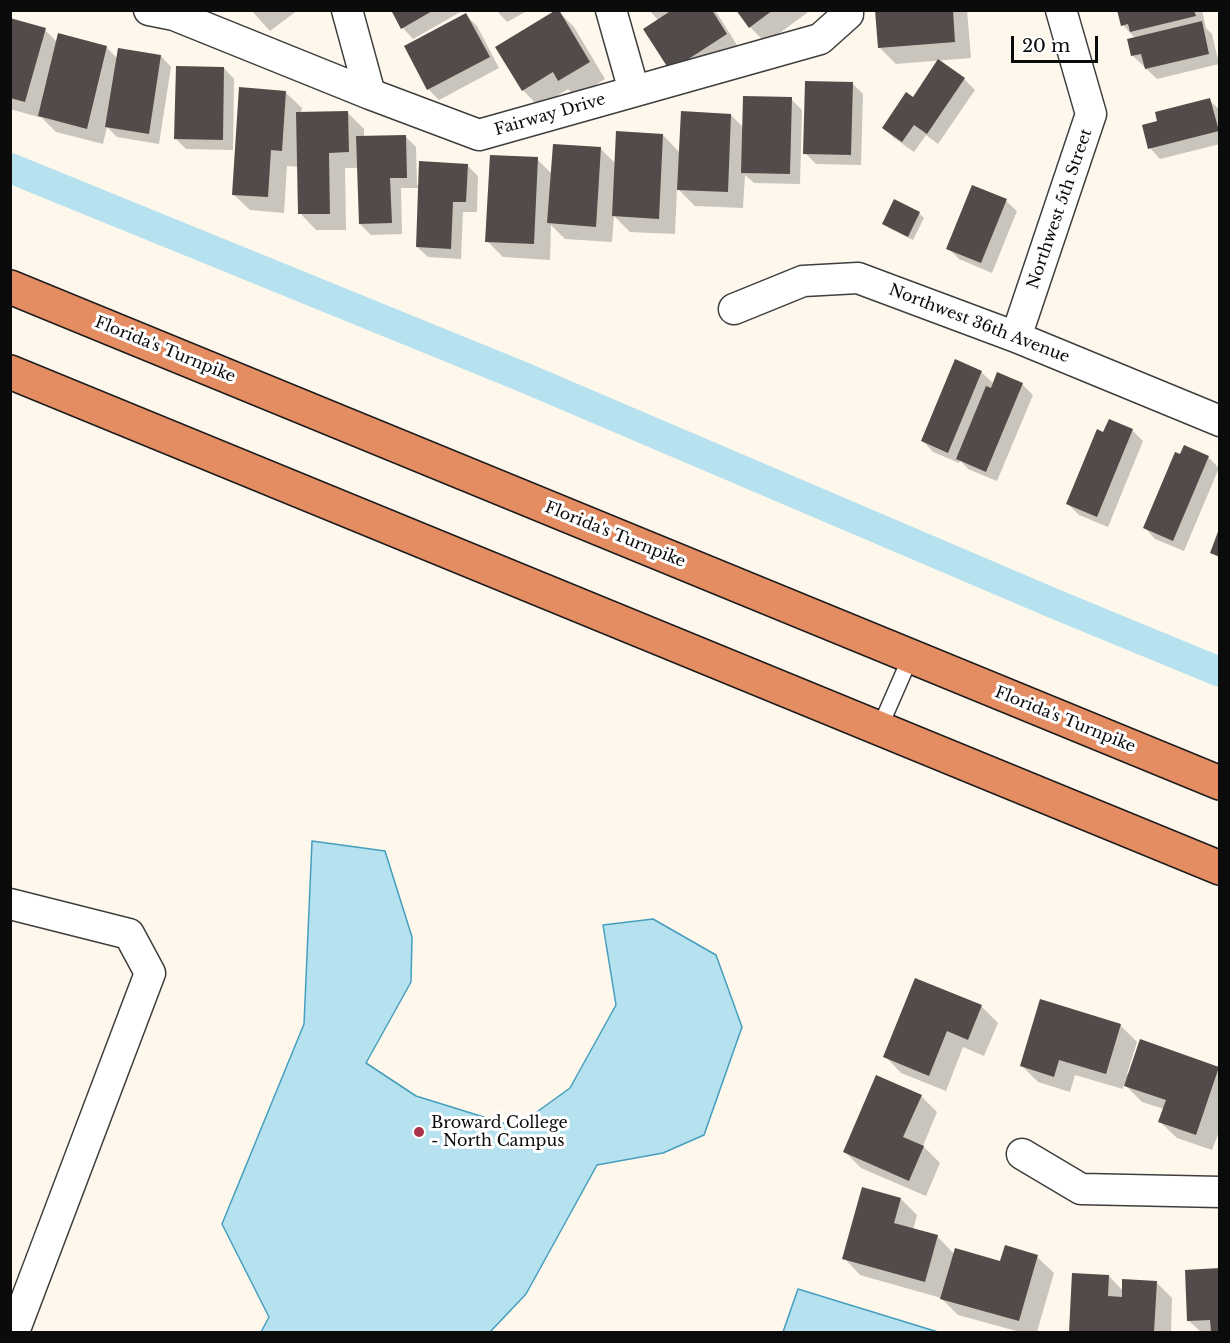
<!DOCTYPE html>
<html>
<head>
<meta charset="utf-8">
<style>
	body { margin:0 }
	#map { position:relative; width:1230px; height:1343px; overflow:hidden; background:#fdf7ec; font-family:"Libre Baskerville",serif }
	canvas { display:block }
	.frame { position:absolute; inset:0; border:12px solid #0b0b0b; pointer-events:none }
	.scale { position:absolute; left:1011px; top:36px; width:87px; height:27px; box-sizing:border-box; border:3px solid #0b0b0b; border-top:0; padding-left:8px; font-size:18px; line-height:21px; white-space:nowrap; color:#0b0b0b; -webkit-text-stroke:4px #fff; paint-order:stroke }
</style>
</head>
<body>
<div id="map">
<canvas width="1230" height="1343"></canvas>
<div class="frame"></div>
<div class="scale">20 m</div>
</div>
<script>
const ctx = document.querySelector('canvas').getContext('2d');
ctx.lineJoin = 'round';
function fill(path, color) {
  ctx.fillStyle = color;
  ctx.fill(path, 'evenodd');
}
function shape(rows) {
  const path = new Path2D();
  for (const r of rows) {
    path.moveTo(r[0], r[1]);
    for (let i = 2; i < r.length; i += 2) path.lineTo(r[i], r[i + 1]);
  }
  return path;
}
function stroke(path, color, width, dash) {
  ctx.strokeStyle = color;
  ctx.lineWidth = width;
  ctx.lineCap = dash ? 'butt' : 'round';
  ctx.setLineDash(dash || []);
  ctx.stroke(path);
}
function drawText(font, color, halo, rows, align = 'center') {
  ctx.font = font + ' "Libre Baskerville",serif';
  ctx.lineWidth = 6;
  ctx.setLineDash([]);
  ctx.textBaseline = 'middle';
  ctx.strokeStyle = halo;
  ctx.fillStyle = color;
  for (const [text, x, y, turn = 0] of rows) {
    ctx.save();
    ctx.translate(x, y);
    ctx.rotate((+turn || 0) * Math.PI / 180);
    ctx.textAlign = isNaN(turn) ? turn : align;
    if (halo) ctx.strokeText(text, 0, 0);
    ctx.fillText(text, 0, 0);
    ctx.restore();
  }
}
const water = shape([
	[312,841,385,851,412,937,411,982,366,1063,416,1096,516,1127,570,1088,616,1005,603,925,653,919,716,955,742,1027,704,1135,663,1153,597,1165,526,1294,490,1332,261,1332,269,1317,222,1224,304,1024,312,841],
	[798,1289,938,1332,783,1332,798,1289]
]);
const shadow = shape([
	[251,10,298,10,270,31],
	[393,10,464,10,413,39,403,28],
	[496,10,529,10,507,22],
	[649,10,715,10,737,45,682,81,659,21],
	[738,10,811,10,766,43,750,27],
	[877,10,967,10,971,58,896,64,879,47],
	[1119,10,1202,10,1206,28,1212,34,1219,64,1157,79,1133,56,1135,38,1123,25],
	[558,11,574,27,605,79,576,97,568,89,539,107,523,90],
	[466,15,477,26,499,68,439,100,429,90,406,47],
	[10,20,45,30,57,42,106,47,117,58,161,56,171,67,159,144,117,137,107,127,103,144,56,132,42,118,10,109],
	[224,68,234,79,233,150,186,149,175,138],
	[964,79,975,90,938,144,926,135,914,152,894,138,883,128,914,99],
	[852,83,863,94,861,165,816,164,805,153],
	[285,92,302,108,301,113,347,112,364,129,364,137,405,136,416,147,417,185,467,165,478,176,477,212,463,212,461,259,428,257,417,247,420,188,401,188,402,234,371,235,360,224,358,168,345,168,346,230,316,230,300,213,299,167,287,166,284,213,250,210,233,194],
	[791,99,802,110,800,184,754,183,745,175,743,208,695,206,677,188,675,234,630,232,614,216,612,242,565,239,551,225,550,260,503,257,487,241,537,159,552,174,601,149,616,164,663,135,680,153,731,115,744,128],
	[1209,100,1220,110,1220,144,1160,159,1150,148,1159,122],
	[1006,201,1017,211,992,273,959,259,948,248],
	[919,213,924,218,913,240,889,228,884,223],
	[981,372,994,384,1022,384,1033,395,997,481,968,469,960,460,959,463,933,452,923,441],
	[1132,430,1143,441,1108,527,1079,515,1068,504],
	[1208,457,1219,468,1184,551,1155,539,1145,528],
	[981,1006,998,1023,984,1056,963,1047,946,1091,901,1073,885,1056],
	[1120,1025,1137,1042,1127,1074,1220,1069,1220,1129,1212,1150,1177,1138,1160,1122,1164,1109,1142,1102,1124,1084,1123,1089,1075,1075,1070,1092,1038,1082,1022,1066],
	[921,1096,937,1112,923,1146,940,1163,926,1196,861,1168,844,1151],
	[901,1199,917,1215,913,1230,937,1236,954,1254,1001,1263,1037,1257,1054,1273,1037,1332,1020,1332,958,1315,941,1298,860,1275,844,1258],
	[1220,1270,1220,1332,1201,1332,1189,1321],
	[1073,1275,1109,1276,1123,1291,1156,1282,1172,1298,1171,1332,1070,1332]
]);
const canal = shape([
	[10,168,523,377,1055,604,1220,672]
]);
const building = shape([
	[391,10,434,10,401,29],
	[556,10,559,10,590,62,558,81,553,72,522,91,495,47],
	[672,10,712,10,727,34,670,71,643,29],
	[736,10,773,10,749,28],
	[875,10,953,10,955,42,878,48],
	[1117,10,1194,10,1196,16,1130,32,1128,24,1121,26],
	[466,13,490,57,427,90,404,46],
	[10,18,46,28,25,102,10,98],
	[1202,21,1209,54,1145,69,1141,54,1131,56,1127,39],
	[58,33,107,46,87,129,38,116],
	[118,48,161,55,149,134,105,127],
	[938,59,965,78,927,134,914,125,902,142,882,128,906,92,913,97],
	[176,66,224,67,223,140,174,139],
	[805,81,853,82,851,155,803,154],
	[239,87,286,91,282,151,271,150,268,197,232,195],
	[743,96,792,97,790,174,741,173],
	[1210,98,1219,131,1148,149,1142,125,1157,121,1155,112],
	[348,111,349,152,329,153,330,214,298,214,296,112],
	[681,111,731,114,728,192,677,190],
	[616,131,663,134,659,219,612,216],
	[406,135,407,178,390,178,392,223,359,224,356,136],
	[553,144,601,147,596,227,547,223],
	[490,155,538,157,534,244,485,242],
	[419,161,468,164,466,202,453,202,451,249,416,247],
	[972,185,1007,199,981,263,946,249],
	[894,199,920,212,908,237,882,224],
	[955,359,982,371,948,453,921,441],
	[997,372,1023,383,986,472,956,459,986,386,991,388],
	[1109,419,1133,429,1097,517,1066,504,1097,429,1103,432],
	[1184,445,1209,456,1173,541,1143,528,1175,452,1180,454],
	[1219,529,1220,529,1220,557,1210,553],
	[915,978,982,1005,968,1040,947,1031,929,1076,883,1057],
	[1040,999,1121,1024,1106,1074,1059,1060,1054,1077,1020,1066],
	[1140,1039,1219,1067,1196,1135,1158,1122,1166,1100,1124,1086],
	[876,1075,922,1095,903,1137,924,1146,909,1181,843,1152],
	[862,1187,901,1198,894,1223,938,1235,925,1282,842,1259],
	[1005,1245,1038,1255,1019,1321,940,1299,955,1248,1000,1261],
	[1220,1268,1220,1332,1211,1332,1210,1320,1187,1321,1185,1270],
	[1072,1273,1109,1275,1108,1296,1122,1297,1122,1279,1157,1281,1154,1332,1069,1332]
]);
const lane = shape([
	[879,729,911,656]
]);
const street = shape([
	[149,10,174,15,370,94,479,135,820,39,848,14,848,10],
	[347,10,370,94],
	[611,10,634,91],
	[734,309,803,281,858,278,1016,337,1220,421],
	[1016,337,1091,114,1061,10],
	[10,904,129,934,150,973,14,1332],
	[1022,1154,1081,1189,1220,1192]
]);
const highway = shape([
	[10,287,1220,783],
	[10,372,1220,868]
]);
const markers = [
	[419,1132,6,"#ab3349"]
];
const streetNames = [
	["Fairway Drive",550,115,-16],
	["Northwest 5th Street",1060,209,-71],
	["Northwest 36th Avenue",979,324,21],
	["Florida's Turnpike",165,350,22],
	["Florida's Turnpike",615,535,22],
	["Florida's Turnpike",1065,720,22]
];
const poiNames = [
	["Broward College",431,1123],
	["- North Campus",431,1141]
];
fill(water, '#b6e1ef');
stroke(water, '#459ebe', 1.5);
fill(shadow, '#0003');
stroke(canal, '#b6e1ef', 30);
fill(building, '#534b49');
stroke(lane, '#3e3e3e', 18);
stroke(street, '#3e3e3e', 33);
stroke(highway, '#1c1c1c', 36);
stroke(lane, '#fff', 15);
stroke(street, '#fff', 30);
stroke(highway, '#e48c62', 33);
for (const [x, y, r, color] of markers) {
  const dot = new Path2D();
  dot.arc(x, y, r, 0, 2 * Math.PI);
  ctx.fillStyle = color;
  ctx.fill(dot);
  stroke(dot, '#fff', 2);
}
drawText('16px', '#0b0b0b', '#fff', streetNames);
drawText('16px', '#0b0b0b', '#fff', poiNames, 'left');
</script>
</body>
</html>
